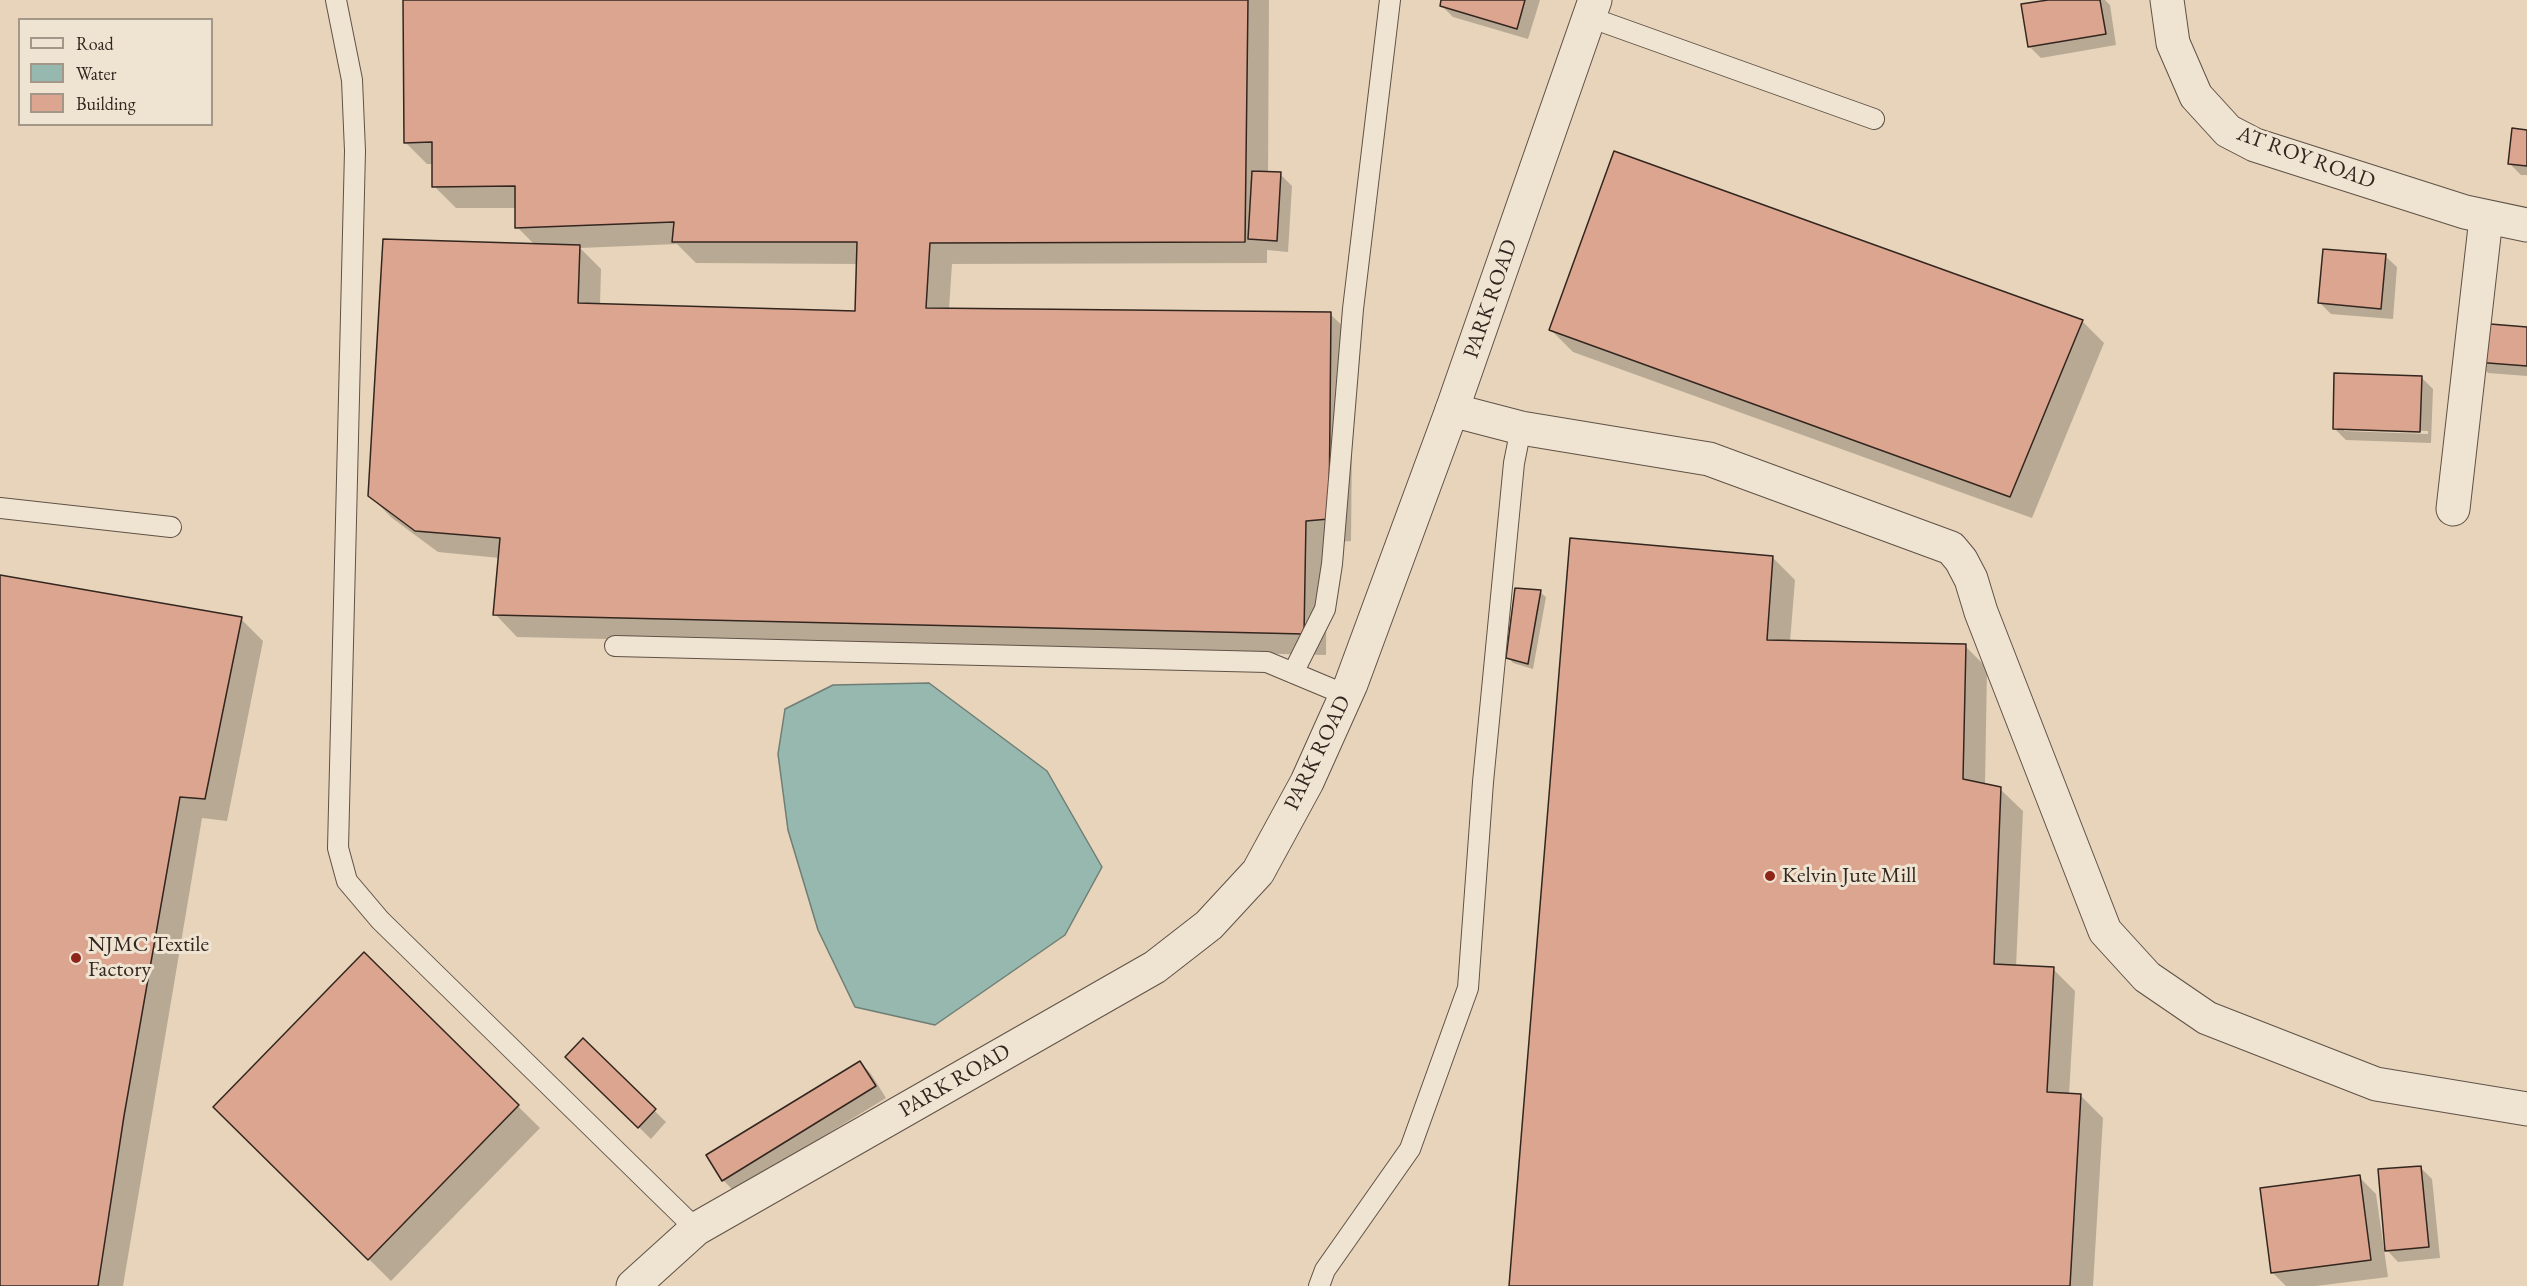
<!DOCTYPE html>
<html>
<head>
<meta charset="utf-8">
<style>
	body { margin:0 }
	#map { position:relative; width:2527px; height:1286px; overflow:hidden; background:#e7d4ba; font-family:"EB Garamond",serif }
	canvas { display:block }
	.legend { position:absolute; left:18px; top:18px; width:195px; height:108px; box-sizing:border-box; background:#efe3d2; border:2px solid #a3978a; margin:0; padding:8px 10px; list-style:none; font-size:18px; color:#32261f }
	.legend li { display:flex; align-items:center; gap:12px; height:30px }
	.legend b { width:30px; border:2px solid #a3978a }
</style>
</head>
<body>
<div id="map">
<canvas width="2527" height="1286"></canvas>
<ul class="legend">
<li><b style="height:8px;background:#efe3d2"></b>Road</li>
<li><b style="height:16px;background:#97b8af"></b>Water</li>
<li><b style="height:16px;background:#dca58f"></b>Building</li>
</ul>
</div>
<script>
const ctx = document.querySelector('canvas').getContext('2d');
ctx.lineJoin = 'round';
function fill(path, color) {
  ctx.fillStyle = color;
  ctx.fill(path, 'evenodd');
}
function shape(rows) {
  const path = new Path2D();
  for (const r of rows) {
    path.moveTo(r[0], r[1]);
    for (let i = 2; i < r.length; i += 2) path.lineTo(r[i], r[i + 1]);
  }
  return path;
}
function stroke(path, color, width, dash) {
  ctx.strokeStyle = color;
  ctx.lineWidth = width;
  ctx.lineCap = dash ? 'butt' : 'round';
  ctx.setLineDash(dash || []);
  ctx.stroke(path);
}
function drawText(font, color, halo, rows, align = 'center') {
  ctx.font = font + ' "EB Garamond",serif';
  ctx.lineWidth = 6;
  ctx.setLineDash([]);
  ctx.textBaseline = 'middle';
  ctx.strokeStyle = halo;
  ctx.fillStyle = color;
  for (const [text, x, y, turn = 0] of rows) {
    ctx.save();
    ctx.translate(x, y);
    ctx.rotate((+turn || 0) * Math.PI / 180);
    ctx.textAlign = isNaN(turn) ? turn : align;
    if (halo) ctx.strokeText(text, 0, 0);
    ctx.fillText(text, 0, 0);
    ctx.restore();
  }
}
const water = shape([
	[929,683,1047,771,1102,867,1065,935,935,1025,855,1007,818,930,788,830,778,754,785,709,833,685,929,683]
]);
const shadow = shape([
	[404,0,1269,0,1268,173,1280,174,1292,186,1288,252,1267,250,1267,263,952,264,949,309,1330,314,1353,336,1351,541,1327,543,1326,655,517,637,495,614,500,558,438,552,392,518,370,496,535,245,517,227,517,208,456,208,434,186,434,164,427,164,405,142],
	[677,244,696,263,858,264,856,312,600,305,601,269,580,248],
	[1443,0,1540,0,1528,39,1453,17,1441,5],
	[2057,0,2105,0,2110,5,2116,45,2041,58,2029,46],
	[2527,131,2527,175,2521,175,2509,163],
	[2385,256,2397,267,2393,319,2331,314,2319,302],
	[2082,321,2104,343,2032,518,1573,352,1551,330],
	[2527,328,2527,376,2488,373,2476,361],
	[2421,377,2433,389,2431,443,2346,440,2335,429],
	[2344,428,2428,431,2428,434,2344,431],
	[1773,558,1795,580,1790,642,1965,646,1987,668,1985,785,2000,789,2023,811,2016,967,2053,969,2075,991,2069,1095,2081,1096,2103,1118,2093,1286,1511,1286],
	[0,577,241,619,263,641,227,821,202,818,123,1286,0,1286],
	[1540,592,1546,597,1533,669,1513,663,1508,657],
	[364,954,540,1128,391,1281,216,1107],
	[583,1041,666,1122,651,1139,567,1057],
	[860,1062,871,1074,886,1098,734,1191,723,1180],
	[2420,1167,2432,1179,2440,1258,2398,1262,2384,1247],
	[2359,1177,2376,1194,2388,1277,2316,1286,2286,1286,2272,1272]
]);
const building = shape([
	[403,0,1248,0,1245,242,930,243,926,308,1331,312,1329,519,1306,521,1304,634,493,615,500,538,415,531,368,496,383,239,580,245,578,303,855,311,857,242,672,242,674,222,515,228,515,186,432,187,432,142,404,143,403,0],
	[1441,0,1525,0,1517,29,1440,6,1441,0],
	[2048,0,2100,0,2106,34,2028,47,2021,4,2048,0],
	[2512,128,2527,130,2527,166,2508,164,2512,128],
	[1614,151,2083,320,2010,497,1549,330,1614,151],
	[1252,171,1281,172,1277,241,1248,239,1252,171],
	[2323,249,2386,254,2381,309,2318,303,2323,249],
	[2478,323,2527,327,2527,366,2475,362,2478,323],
	[2334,373,2422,376,2420,432,2333,429,2334,373],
	[1570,538,1773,556,1767,640,1966,644,1963,779,2001,787,1994,964,2054,967,2047,1092,2081,1094,2070,1286,1509,1286,1570,538],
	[0,575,242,617,205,799,180,797,124,1116,98,1286,0,1286,0,575],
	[1515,588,1541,590,1528,664,1506,658,1515,588],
	[364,952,519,1105,368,1260,213,1107,364,952],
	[583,1038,656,1109,638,1128,565,1057,583,1038],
	[860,1061,876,1086,722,1181,706,1155,860,1061],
	[2421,1166,2429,1247,2385,1251,2378,1169,2421,1166],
	[2360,1175,2371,1260,2271,1273,2260,1188,2360,1175]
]);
const service = shape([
	[336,0,352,80,355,151,338,848,347,881,380,920,696,1229],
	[1589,17,1874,119],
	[0,508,171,527],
	[615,646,1267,662,1346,695],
	[1293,673,1325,609,1332,564,1353,309,1390,0],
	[1319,1286,1325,1270,1410,1149,1468,988,1483,782,1514,463,1521,428]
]);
const minor = shape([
	[2167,0,2173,43,2196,96,2228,131,2255,145,2465,212,2527,225],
	[1452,410,1521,428,1709,459,1951,548,1961,560,1971,579,1981,612,2105,931,2147,977,2207,1018,2376,1084,2527,1109],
	[2453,509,2486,218]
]);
const tertiary = shape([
	[633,1286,696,1229,1155,967,1209,925,1258,872,1307,782,1351,684,1452,410,1595,0]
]);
const markers = [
	[1770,876,6,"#8f2418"],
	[76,958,6,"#8f2418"]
];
const streetNames = [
	["AT ROY ROAD",2306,158,20],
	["PARK ROAD",1491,299,-71],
	["PARK ROAD",1318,753,-64],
	["PARK ROAD",955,1081,-30]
];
const poiNames = [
	["Kelvin Jute Mill",1782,876],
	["NJMC Textile",88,945],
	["Factory",88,970]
];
fill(water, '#97b8af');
stroke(water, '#6f7e75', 1.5);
fill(shadow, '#0003');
fill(building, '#dca58f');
stroke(building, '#32261f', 1.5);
stroke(service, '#5f5246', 22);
stroke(minor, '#5f5246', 35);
stroke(tertiary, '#5f5246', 35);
stroke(service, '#efe3d2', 20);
stroke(minor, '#efe3d2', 33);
stroke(tertiary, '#efe3d2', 33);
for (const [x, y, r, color] of markers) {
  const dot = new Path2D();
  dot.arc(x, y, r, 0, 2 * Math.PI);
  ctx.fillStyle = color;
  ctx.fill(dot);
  stroke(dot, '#efe3d2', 2);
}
drawText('22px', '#32261f', '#efe3d2', streetNames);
drawText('22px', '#32261f', '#efe3d2', poiNames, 'left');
</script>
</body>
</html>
